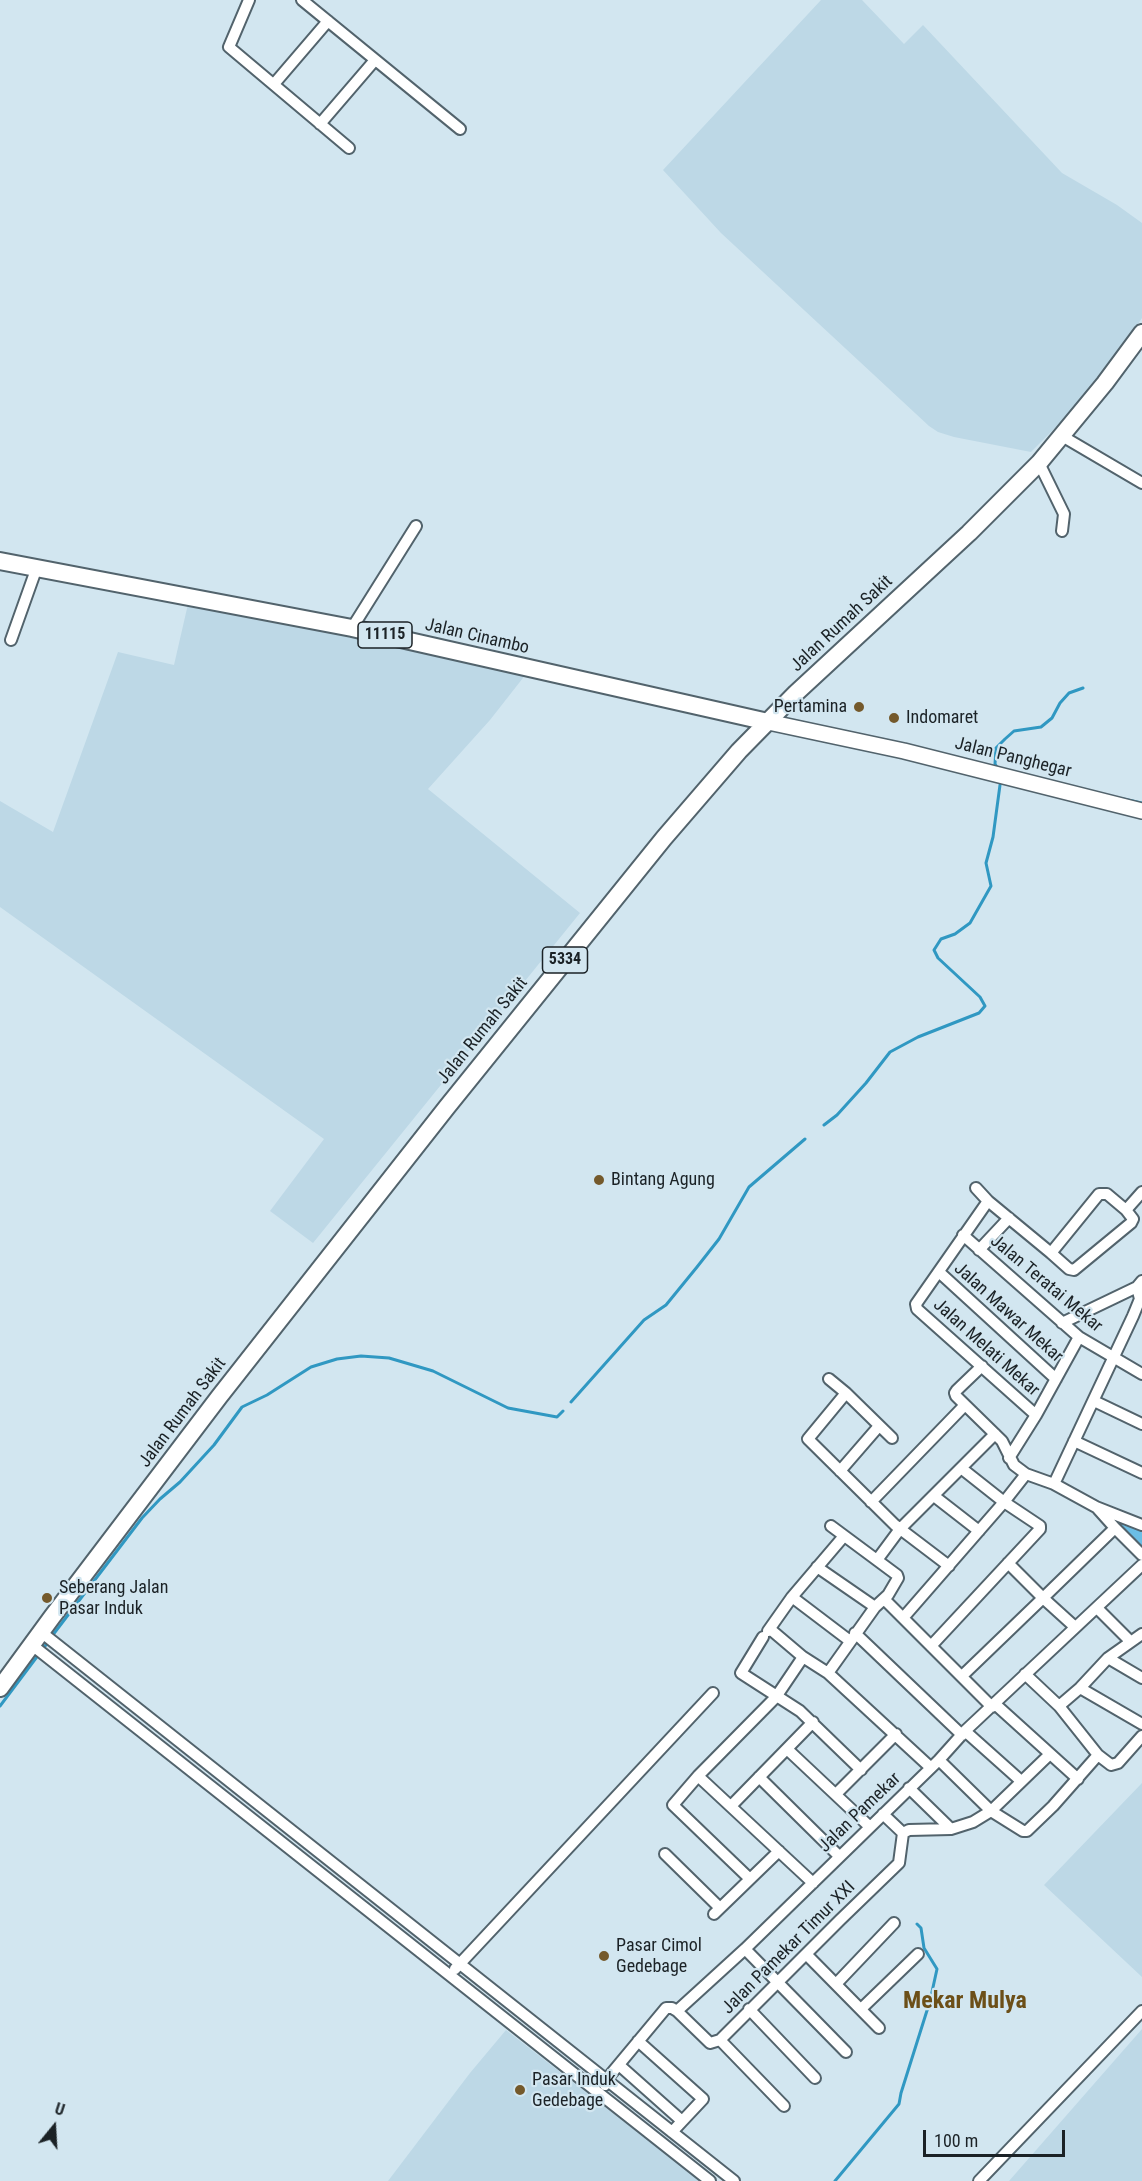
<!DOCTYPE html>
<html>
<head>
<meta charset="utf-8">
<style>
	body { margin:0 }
	#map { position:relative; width:1142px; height:2181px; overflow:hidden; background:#d2e6f0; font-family:"Roboto Condensed",sans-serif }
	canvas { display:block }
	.north { position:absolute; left:24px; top:2097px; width:60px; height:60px; -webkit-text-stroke:4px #d2e6f0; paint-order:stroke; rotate:18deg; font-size:16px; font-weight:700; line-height:24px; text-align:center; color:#1b2226 }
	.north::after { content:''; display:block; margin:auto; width:21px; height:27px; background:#1b2226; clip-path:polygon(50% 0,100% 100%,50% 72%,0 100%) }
	.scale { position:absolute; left:923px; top:2130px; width:142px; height:27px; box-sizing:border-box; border:3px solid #1b2226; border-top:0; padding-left:8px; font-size:18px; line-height:21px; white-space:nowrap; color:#1b2226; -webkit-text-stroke:4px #d2e6f0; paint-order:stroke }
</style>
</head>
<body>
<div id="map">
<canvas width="1142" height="2181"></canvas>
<div class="north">U</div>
<div class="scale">100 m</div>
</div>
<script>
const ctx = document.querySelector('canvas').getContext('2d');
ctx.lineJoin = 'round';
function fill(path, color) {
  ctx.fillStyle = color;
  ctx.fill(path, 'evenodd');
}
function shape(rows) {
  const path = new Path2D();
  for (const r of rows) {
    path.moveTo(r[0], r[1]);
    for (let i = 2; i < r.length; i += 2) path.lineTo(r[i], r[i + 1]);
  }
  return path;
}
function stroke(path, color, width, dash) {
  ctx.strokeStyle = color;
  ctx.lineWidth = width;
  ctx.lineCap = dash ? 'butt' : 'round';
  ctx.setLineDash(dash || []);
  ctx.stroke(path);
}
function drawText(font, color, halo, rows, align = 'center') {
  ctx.font = font + ' "Roboto Condensed",sans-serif';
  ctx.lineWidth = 4.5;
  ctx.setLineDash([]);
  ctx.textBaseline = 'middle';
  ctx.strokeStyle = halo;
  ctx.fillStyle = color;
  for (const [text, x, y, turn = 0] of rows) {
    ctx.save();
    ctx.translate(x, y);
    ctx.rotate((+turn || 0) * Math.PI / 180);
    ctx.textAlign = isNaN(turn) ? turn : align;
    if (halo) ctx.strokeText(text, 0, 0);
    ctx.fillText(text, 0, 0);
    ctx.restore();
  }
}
const built = shape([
	[821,0,862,0,904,44,923,25,1062,173,1117,205,1142,223,1142,318,1115,358,1065,418,1031,452,954,437,938,432,929,426,721,233,663,170],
	[188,604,530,669,490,720,428,789,580,913,313,1243,270,1211,324,1139,0,907,0,801,53,832,118,652,174,665],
	[1142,1783,1142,1977,1044,1885],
	[1142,2029,1142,2181,1009,2181],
	[506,2030,605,2107,701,2181,388,2181,470,2073]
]);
const green = shape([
	[1103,1504,1142,1521,1142,1560]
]);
const stream = shape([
	[998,769,995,764,996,748,1005,739,1014,731,1041,727,1052,718,1060,703,1069,693,1083,688],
	[1123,799,1142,803],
	[824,1125,837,1115,866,1083,890,1052,918,1037,979,1013,985,1006,980,997,938,958,934,950,941,939,955,934,970,923,991,886,986,863,993,837,1000,785],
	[571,1402,644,1320,666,1305,697,1267,719,1239,749,1187,805,1139],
	[52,1636,142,1518,160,1499,180,1482,214,1445,242,1407,267,1395,311,1367,337,1359,361,1356,389,1358,433,1371,508,1408,557,1417,563,1411],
	[0,1706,48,1642],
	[835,2181,899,2104,901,2093,930,2001,937,1969,924,1948,921,1928,917,1924]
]);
const street = shape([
	[249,0,229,47,349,148],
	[302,0,460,129],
	[274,84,328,21],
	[320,124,375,60],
	[1062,436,1142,483],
	[1039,463,1064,514,1062,531],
	[352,628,416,526],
	[11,640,37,567],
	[976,1188,988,1201],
	[1126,1210,1142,1192],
	[963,1235,1079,1337,1142,1374],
	[979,1250,1009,1218],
	[939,1272,1056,1379],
	[1062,1323,1137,1287,1142,1281],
	[982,1366,957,1390,955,1393,956,1396,1002,1441,1014,1465,1026,1474],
	[829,1379,846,1393],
	[1094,1401,1142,1424],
	[1036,1415,917,1309,916,1304,988,1201,1051,1253,1099,1194,1107,1194,1126,1210,1133,1219,1131,1223,1074,1270,1069,1269,1051,1253],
	[892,1438,846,1393,808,1439,895,1525,949,1566],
	[1074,1441,1142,1473],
	[1009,1458,1036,1415,1079,1337],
	[840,1471,879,1426],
	[1054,1484,1133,1316,1140,1299,1137,1287],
	[934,1496,979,1531],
	[871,1502,965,1405],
	[1115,1528,1142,1555],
	[877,1560,900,1529,995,1434],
	[817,1567,875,1607],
	[792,1597,850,1641],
	[884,1599,992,1707],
	[1097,1608,1130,1641],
	[903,1618,1004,1502,1026,1474,1054,1484,1096,1507,1142,1525],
	[1075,1627,1043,1598,1115,1528,1098,1509],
	[770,1629,803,1657,828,1673,930,1767],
	[768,1631,792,1597,844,1536],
	[41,1632,734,2181],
	[855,1633,962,1735],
	[763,1637,741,1673,800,1711,861,1770],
	[32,1645,710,2181],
	[931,1646,1040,1529,1040,1526,1004,1502,961,1468],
	[1108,1658,1142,1678],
	[828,1673,875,1607,888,1595,898,1578,897,1575,831,1526],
	[1025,1674,1059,1706,1098,1755,1111,1765,1118,1763,1142,1736],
	[962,1676,1043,1598,1008,1563],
	[1080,1688,1142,1724],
	[995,1704,1078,1779],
	[1059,1706,1080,1688,1108,1658,1142,1634],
	[965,1731,1021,1781],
	[787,1749,870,1827],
	[939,1760,991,1811,1050,1754],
	[698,1776,813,1883],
	[759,1777,839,1856],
	[909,1788,951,1829],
	[836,1794,896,1734],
	[731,1806,813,1722],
	[883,1814,903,1833],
	[903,1833,909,1830,951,1829,973,1822,991,1811,1023,1831,1027,1831,1053,1806,1098,1755],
	[665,1854,720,1908],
	[750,1879,673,1805,698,1776,776,1697,803,1657],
	[714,1914,779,1851],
	[745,1949,846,2052],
	[806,1954,879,2028],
	[455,1969,713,1693],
	[836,1984,894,1923],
	[749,2009,815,2078],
	[861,2009,918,1954],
	[677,2011,710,2043,720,2040,840,1920,899,1863,903,1833],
	[720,2040,784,2106],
	[638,2041,703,2099,672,2132],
	[619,2065,682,2121],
	[605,2085,606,2080,666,2008,672,2008,677,2011,745,1949,939,1760,965,1731,1142,1565],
	[979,2181,1142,2011]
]);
const secondary = shape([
	[768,722,904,751,1142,811]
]);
const primary = shape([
	[0,561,352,628,768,722],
	[0,1688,52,1617,219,1397,447,1107,664,838,739,751,796,693,969,533,1039,463,1105,383,1142,333]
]);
const markers = [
	[859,707,6,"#74592b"],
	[894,718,6,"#74592b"],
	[599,1180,6,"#74592b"],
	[47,1598,6,"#74592b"],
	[604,1956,6,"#74592b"],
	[520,2090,6,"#74592b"]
];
const shields = [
	[385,635,54],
	[565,960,45]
];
const shieldNames = [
	["11115",385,635],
	["5334",565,960]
];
const streetNames = [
	["Jalan Rumah Sakit",842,624,-43],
	["Jalan Cinambo",477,637,13],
	["Jalan Panghegar",1013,758,14],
	["Jalan Rumah Sakit",483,1031,-51],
	["Jalan Teratai Mekar",1046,1284,40],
	["Jalan Mawar Mekar",1008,1313,42],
	["Jalan Melati Mekar",986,1348,42],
	["Jalan Rumah Sakit",183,1413,-53],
	["Jalan Pamekar",860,1813,-44],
	["Jalan Pamekar Timur XXI",789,1948,-45]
];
const poiNames = [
	["Pertamina",847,707,"right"],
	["Indomaret",906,718],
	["Bintang Agung",611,1180],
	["Seberang Jalan",59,1588],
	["Pasar Induk",59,1609],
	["Pasar Cimol",616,1946],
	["Gedebage",616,1967],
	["Pasar Induk",532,2080],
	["Gedebage",532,2101]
];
const districtNames = [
	["Mekar Mulya",965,2002]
];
fill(built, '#bdd8e6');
fill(green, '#6bbee5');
stroke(stream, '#3098c2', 3);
stroke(street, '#52636c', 14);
stroke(secondary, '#52636c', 18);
stroke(primary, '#52636c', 20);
stroke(street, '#fff', 10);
stroke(secondary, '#fff', 15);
stroke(primary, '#fff', 16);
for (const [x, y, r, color] of markers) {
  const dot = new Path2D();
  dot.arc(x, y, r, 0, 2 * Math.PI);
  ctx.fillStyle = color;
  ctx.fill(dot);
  stroke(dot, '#d2e6f0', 2);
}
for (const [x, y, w] of shields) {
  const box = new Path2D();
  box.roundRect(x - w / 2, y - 13, w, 26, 4.5);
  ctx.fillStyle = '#d2e6f0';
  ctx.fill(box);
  stroke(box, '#1b2226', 1.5);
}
drawText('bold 16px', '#1b2226', null, shieldNames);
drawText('18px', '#1b2226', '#d2e6f0', streetNames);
drawText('18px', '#1b2226', '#d2e6f0', poiNames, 'left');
drawText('bold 24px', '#6c4f18', '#d2e6f0', districtNames);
</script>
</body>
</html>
